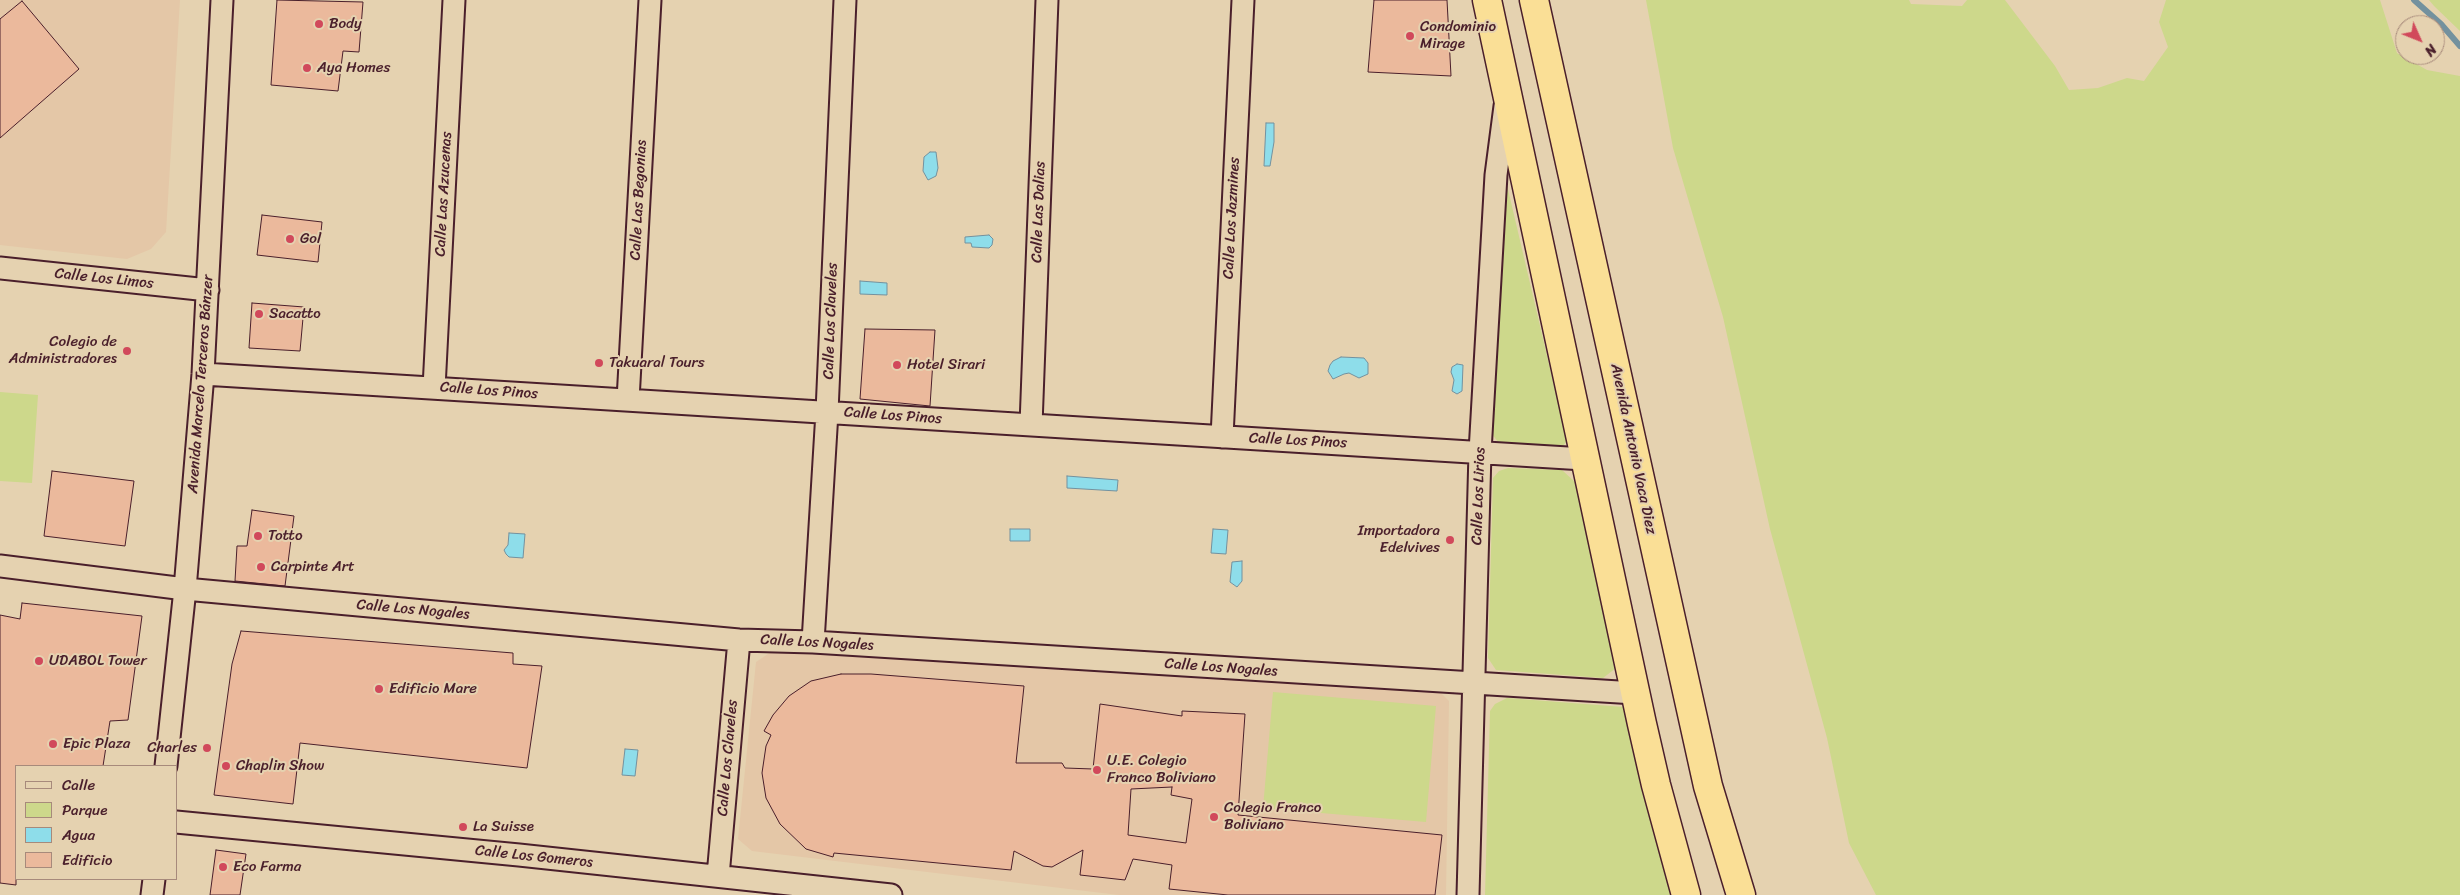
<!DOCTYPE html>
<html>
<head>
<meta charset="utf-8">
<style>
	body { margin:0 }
	#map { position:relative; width:2460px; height:895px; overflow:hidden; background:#e5d2b0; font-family:Sriracha,sans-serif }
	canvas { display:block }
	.legend { position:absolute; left:15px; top:765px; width:162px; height:115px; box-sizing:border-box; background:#e5d2b0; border:1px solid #a78a7b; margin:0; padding:6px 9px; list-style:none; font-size:15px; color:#4a1f2b }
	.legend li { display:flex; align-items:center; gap:10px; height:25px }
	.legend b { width:25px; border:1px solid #a78a7b }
	.north { position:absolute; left:2395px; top:15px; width:50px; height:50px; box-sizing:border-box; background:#e5d2b0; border:1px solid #a78a7b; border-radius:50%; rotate:134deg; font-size:14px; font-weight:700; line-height:20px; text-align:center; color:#4a1f2b }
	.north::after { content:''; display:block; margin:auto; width:18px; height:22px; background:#d1495b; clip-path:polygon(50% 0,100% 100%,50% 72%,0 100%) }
</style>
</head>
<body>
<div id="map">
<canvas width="2460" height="895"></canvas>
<ul class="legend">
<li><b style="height:6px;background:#e5d2b0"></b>Calle</li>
<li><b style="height:14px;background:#cdd88b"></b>Parque</li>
<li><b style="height:14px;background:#8eddea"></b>Agua</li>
<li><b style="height:14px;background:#ebb99c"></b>Edificio</li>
</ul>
<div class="north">N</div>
</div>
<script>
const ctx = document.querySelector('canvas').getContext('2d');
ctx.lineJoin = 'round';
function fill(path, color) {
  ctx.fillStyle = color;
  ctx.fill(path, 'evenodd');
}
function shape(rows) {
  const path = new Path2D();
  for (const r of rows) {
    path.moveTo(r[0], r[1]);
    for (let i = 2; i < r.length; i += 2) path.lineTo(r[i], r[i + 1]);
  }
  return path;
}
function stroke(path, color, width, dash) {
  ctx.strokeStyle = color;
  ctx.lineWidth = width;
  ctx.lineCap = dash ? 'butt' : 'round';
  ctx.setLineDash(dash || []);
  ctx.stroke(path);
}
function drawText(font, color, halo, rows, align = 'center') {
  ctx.font = font + ' Sriracha,sans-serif';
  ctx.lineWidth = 4;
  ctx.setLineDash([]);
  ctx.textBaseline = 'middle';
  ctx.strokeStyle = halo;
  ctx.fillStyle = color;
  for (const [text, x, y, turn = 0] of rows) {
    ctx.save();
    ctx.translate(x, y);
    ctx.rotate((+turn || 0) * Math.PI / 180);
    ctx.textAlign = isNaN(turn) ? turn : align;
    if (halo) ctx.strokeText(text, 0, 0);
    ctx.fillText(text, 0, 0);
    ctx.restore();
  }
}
const built = shape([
	[0,0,180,0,166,232,151,249,127,259,0,245],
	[774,650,1441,693,1449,701,1446,895,1119,895,752,851,738,839,756,662]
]);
const green = shape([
	[1646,0,1909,0,1911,4,1962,6,1967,0,2005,0,2055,66,2069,90,2098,88,2127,78,2144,81,2168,47,2159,22,2166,0,2380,0,2397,53,2427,70,2460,76,2460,895,1876,895,1849,843,1827,738,1770,529,1723,317,1673,148],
	[2429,0,2460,0,2460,31,2434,6],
	[1503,168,1567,441,1562,447,1501,446,1492,434,1501,176],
	[0,392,38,395,32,483,0,481],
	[1508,468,1562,470,1575,482,1616,668,1603,678,1496,670,1488,658,1493,478,1499,471],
	[1273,692,1436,706,1426,822,1263,808],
	[1507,698,1624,707,1651,819,1673,895,1485,895,1490,711,1495,704]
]);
const water = shape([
	[1266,123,1274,123,1274,142,1270,166,1264,166,1266,123],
	[930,152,936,152,938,168,936,176,928,180,923,171,924,157,930,152],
	[989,235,993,239,992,245,989,248,972,247,971,243,965,243,965,237,989,235],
	[860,281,887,283,887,295,860,294,860,281],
	[1341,357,1364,358,1368,363,1368,374,1359,378,1349,373,1344,374,1333,379,1328,371,1330,365,1333,361,1341,357],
	[1457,364,1463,365,1462,391,1457,394,1452,391,1454,380,1451,372,1452,367,1457,364],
	[1067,476,1118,480,1117,491,1067,488,1067,476],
	[1010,529,1030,529,1030,541,1010,541,1010,529],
	[1213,529,1228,530,1226,554,1211,553,1213,529],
	[509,533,525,534,523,558,509,557,506,554,504,550,508,545,509,533],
	[1242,561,1242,581,1237,587,1230,582,1232,562,1242,561],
	[625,749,638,750,635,776,622,775,625,749]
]);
const stream = shape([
	[2414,0,2441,24,2460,46]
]);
const building = shape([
	[277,0,363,2,359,52,343,51,338,91,271,85,277,0],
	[1374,0,1447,0,1451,76,1368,72,1374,0],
	[22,1,79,69,0,138,0,19,22,1],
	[262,215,322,222,318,262,257,255,262,215],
	[252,303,304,307,300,351,249,348,252,303],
	[865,329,935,330,930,406,860,399,865,329],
	[52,471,134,481,125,546,44,536,52,471],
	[252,510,294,516,285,586,235,581,237,546,247,546,252,510],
	[22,603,142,616,128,720,110,721,103,766,16,766,16,885,0,883,0,615,20,619,22,603],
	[241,631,513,653,513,664,542,666,527,768,300,743,293,804,214,795,232,664,241,631],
	[841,674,871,674,1024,686,1016,763,1062,763,1065,768,1093,769,1100,704,1182,716,1182,711,1245,714,1238,815,1442,835,1435,895,1228,895,1169,889,1172,865,1133,859,1125,880,1080,875,1083,850,1052,867,1043,866,1014,851,1011,870,834,853,833,857,806,849,780,824,766,798,762,773,766,746,771,735,764,731,773,715,789,696,811,681,841,674],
	[1172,787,1171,795,1192,799,1186,843,1128,835,1131,789,1172,787],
	[216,850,246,854,240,895,210,895,216,850]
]);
const minor = shape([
	[0,268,208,290],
	[203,374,1584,459],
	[434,388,454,0],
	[628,400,650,0],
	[1031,425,1047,0],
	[1222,437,1243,0],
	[0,566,185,589,739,640,813,642,1635,693],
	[813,642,827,412,845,0],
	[166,766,185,589,203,374,222,0],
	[176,822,519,855,891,895],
	[718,876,739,640],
	[152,895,154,879],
	[1468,895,1480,452,1496,175,1505,106]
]);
const highway = shape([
	[1487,0,1642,724,1656,785,1686,895],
	[1534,0,1708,786,1741,895]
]);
const markers = [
	[319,24,5,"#d1495b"],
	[1410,36,5,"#d1495b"],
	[307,68,5,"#d1495b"],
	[290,239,5,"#d1495b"],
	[259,314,5,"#d1495b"],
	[127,351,5,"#d1495b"],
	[599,363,5,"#d1495b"],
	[897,365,5,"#d1495b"],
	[258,536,5,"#d1495b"],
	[1450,540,5,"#d1495b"],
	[261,567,5,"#d1495b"],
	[39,661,5,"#d1495b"],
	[379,689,5,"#d1495b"],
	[53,744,5,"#d1495b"],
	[207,748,5,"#d1495b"],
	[226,766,5,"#d1495b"],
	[1097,770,5,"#d1495b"],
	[1214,817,5,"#d1495b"],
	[463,827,5,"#d1495b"],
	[223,867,5,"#d1495b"]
];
const poiNames = [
	["Body",329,24],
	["Condominio",1420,27],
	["Mirage",1420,44],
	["Aya Homes",317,68],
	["Gol",300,239],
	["Sacatto",269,314],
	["Colegio de",117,342,"right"],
	["Administradores",117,359,"right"],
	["Takuaral Tours",609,363],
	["Hotel Sirari",907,365],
	["Importadora",1440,531,"right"],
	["Edelvives",1440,548,"right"],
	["Totto",268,536],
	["Carpinte Art",271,567],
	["UDABOL Tower",49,661],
	["Edificio Mare",389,689],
	["Epic Plaza",63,744],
	["Charles",197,748,"right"],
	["U.E. Colegio",1107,761],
	["Franco Boliviano",1107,778],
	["Chaplin Show",236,766],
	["Colegio Franco",1224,808],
	["Boliviano",1224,825],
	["La Suisse",473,827],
	["Eco Farma",233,867]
];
const streetNames = [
	["Calle Las Azucenas",444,194,-87],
	["Calle Las Begonias",639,200,-87],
	["Calle Las Dalias",1039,212,-88],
	["Calle Los Jazmines",1232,218,-87],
	["Calle Los Limos",104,279,6],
	["Calle Los Claveles",831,321,-88],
	["Avenida Marcelo Terceros Bánzer",201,384,-86],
	["Calle Los Pinos",489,391,4],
	["Calle Los Pinos",893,416,4],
	["Calle Los Pinos",1298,441,3],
	["Avenida Antonio Vaca Diez",1633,449,78],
	["Calle Los Lirios",1479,496,-88],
	["Calle Los Nogales",413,610,5],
	["Calle Los Nogales",817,643,3],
	["Calle Los Nogales",1221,668,4],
	["Calle Los Claveles",728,758,-85],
	["Calle Los Gomeros",534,857,6]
];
fill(built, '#e4c7a7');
fill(green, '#cdd88b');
fill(water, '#8eddea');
stroke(water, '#73919e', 1);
stroke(stream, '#73919e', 6);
fill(building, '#ebb99c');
stroke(building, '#4a1f2b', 1);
stroke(minor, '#4a1f2b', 25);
stroke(highway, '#4a1f2b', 31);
stroke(minor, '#e5d2b0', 21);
stroke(highway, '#fadf96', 28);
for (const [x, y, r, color] of markers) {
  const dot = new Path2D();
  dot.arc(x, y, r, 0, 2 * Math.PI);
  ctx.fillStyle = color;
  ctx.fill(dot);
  stroke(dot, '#e5d2b0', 2);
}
drawText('15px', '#4a1f2b', '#e5d2b0', poiNames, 'left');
drawText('15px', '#4a1f2b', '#e5d2b0', streetNames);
</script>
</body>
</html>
